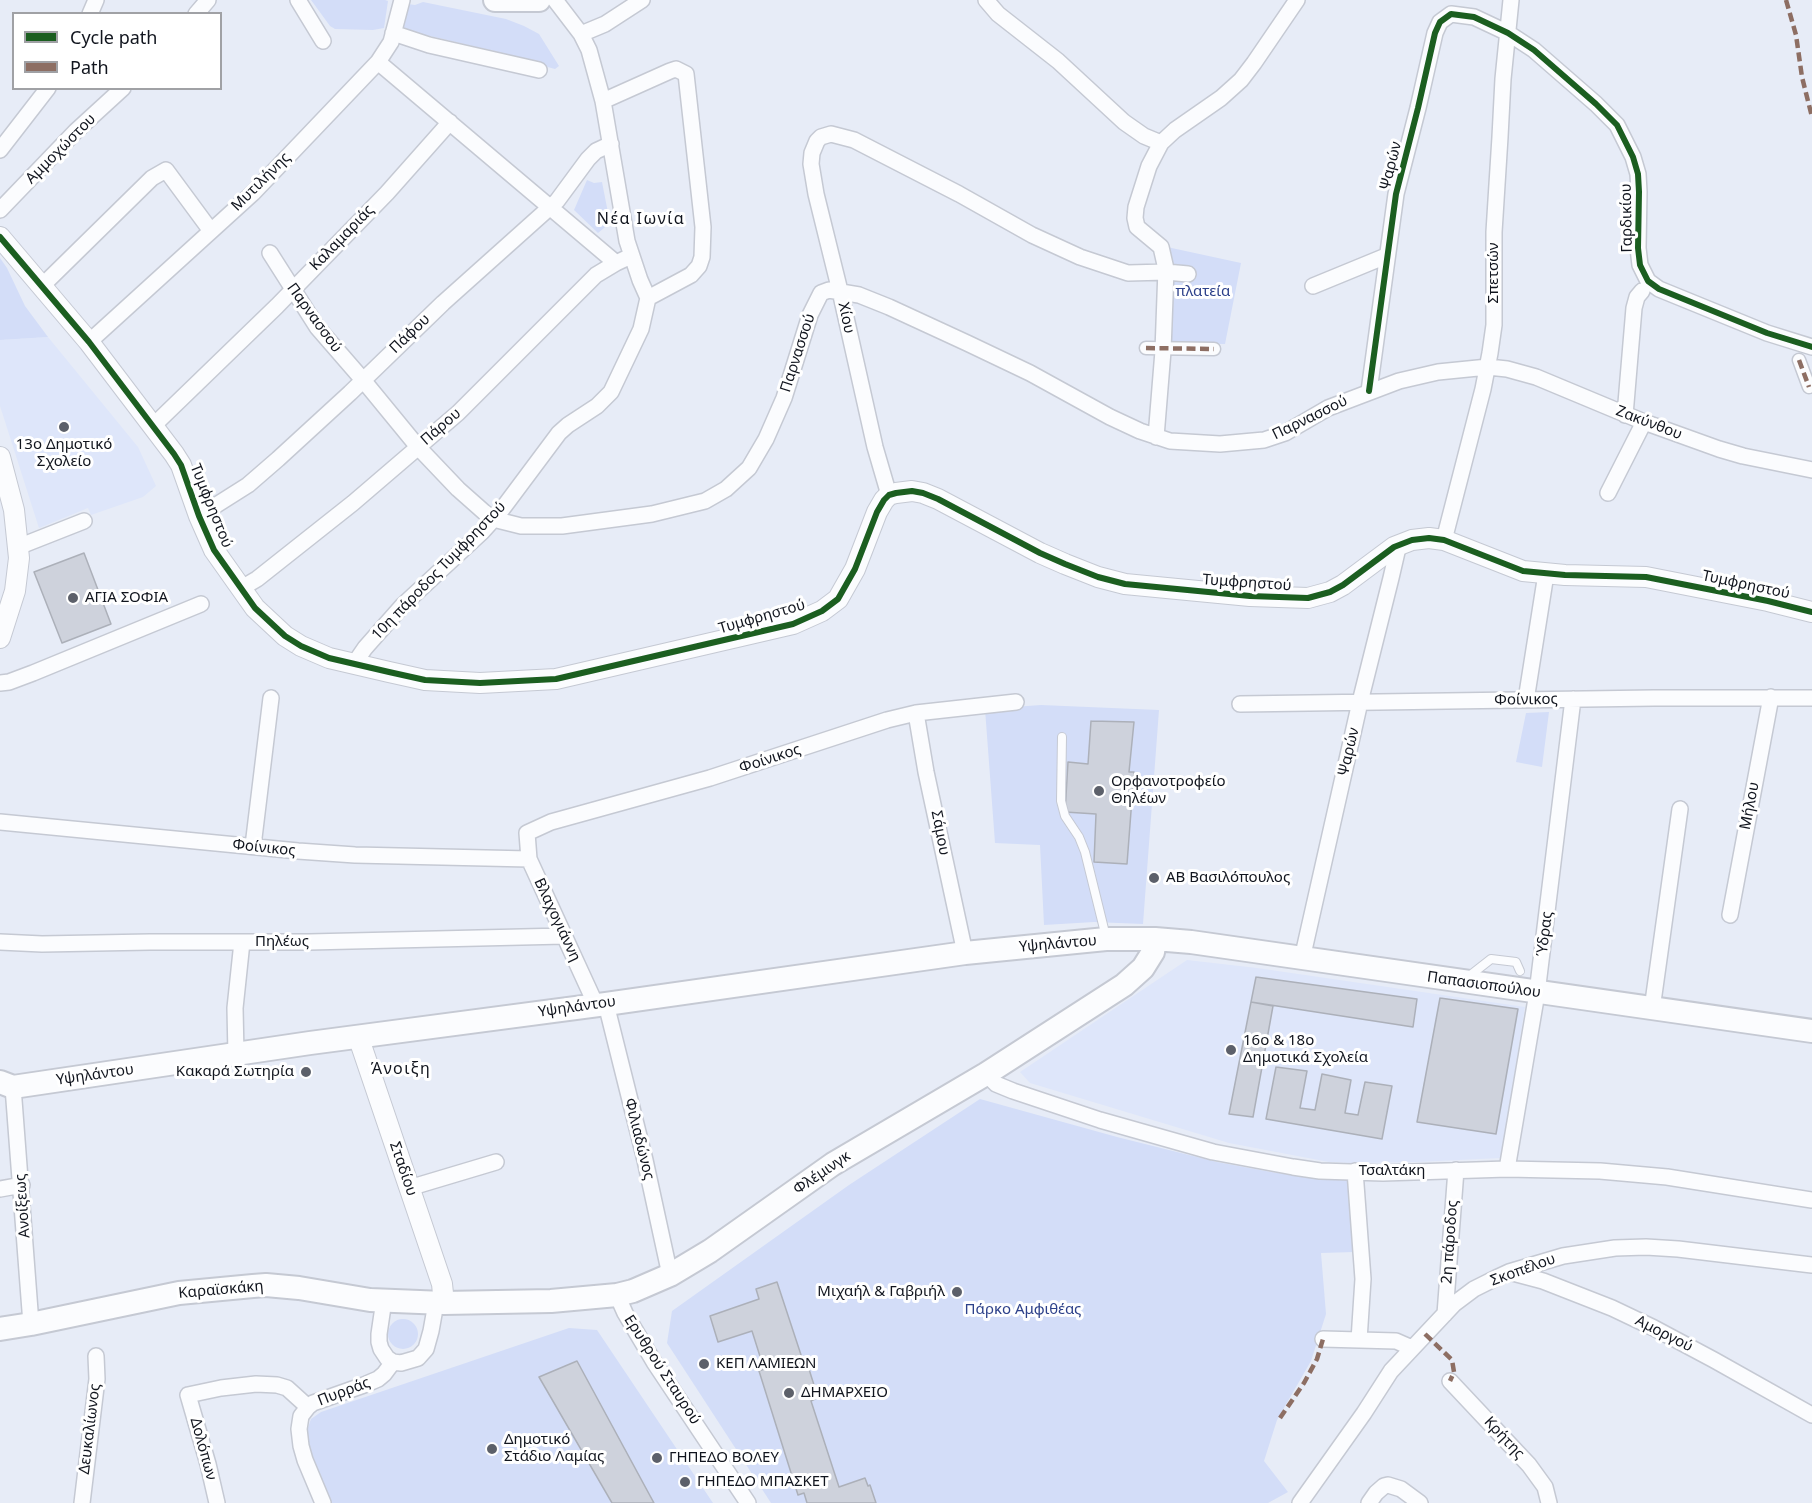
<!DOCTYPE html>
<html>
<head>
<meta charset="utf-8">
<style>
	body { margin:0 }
	#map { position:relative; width:1812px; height:1503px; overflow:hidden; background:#e7ecf7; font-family:"Noto Sans",sans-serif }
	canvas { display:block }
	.legend { position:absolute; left:12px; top:12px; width:210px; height:78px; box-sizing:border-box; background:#fff; border:2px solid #a0a1a5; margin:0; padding:8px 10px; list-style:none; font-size:18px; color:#11151e }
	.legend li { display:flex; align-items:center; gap:12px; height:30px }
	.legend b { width:30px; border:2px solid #a0a1a5 }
</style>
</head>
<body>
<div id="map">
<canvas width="1812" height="1503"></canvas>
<ul class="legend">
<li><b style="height:8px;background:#1b5e20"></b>Cycle path</li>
<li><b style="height:8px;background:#8d6e63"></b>Path</li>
</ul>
</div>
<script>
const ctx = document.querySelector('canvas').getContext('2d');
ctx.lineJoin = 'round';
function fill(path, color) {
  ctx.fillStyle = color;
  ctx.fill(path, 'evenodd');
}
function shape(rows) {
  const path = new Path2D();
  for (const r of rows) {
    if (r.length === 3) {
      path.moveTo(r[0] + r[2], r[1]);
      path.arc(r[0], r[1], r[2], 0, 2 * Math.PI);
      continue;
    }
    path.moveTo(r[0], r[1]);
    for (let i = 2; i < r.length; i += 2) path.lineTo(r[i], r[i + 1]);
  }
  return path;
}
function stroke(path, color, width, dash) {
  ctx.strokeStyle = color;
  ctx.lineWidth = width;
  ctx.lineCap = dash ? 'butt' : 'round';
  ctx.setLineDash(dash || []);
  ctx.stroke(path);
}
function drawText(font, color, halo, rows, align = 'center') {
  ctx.font = font + ' "Noto Sans",sans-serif';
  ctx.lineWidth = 6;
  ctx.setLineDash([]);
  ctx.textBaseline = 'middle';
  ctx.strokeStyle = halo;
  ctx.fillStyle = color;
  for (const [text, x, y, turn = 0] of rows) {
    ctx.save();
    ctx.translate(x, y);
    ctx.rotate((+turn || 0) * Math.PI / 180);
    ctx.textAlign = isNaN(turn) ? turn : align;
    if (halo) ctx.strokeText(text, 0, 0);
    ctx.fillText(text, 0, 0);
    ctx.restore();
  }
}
const built = shape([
	[48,337,138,447,156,486,143,497,91,515,88,508,39,528,0,406,0,340],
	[1187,960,1257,968,1525,1007,1501,1158,1416,1162,1352,1163,1329,1162,1229,1143,1030,1083,1020,1072]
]);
const green = shape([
	[311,0,385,0,388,1,384,28,373,30,335,29,330,26],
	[423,2,506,19,524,26,539,34,559,66,555,69,544,66,498,52,404,30,402,26,408,4,415,5],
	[587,180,594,183,602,182,610,223,598,233,574,210],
	[1167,247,1241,263,1225,344,1169,343],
	[0,258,7,268,25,306,48,337,0,340],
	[1041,705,1159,710,1143,924,1094,922,1044,925,1040,845,995,843,985,709],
	[1549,712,1542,767,1516,762,1526,713],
	[980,1099,1117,1137,1217,1162,1271,1172,1319,1179,1348,1177,1354,1252,1321,1253,1326,1314,1311,1361,1277,1420,1264,1461,1288,1492,1268,1503,771,1503,667,1343,672,1311,849,1185],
	[403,1334,15],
	[569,1328,597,1330,713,1503,325,1503,305,1436,311,1419,321,1412]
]);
const building = shape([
	[84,553,111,624,62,643,34,572,84,553],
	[1091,721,1134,722,1129,772,1134,772,1127,864,1094,862,1096,814,1065,812,1068,762,1088,764,1091,721],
	[1256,977,1417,999,1413,1027,1251,1002,1256,977],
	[1440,998,1518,1009,1496,1134,1417,1122,1440,998],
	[1251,1002,1273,1006,1253,1117,1229,1114,1251,1002],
	[1276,1067,1307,1071,1300,1108,1315,1110,1322,1074,1351,1080,1345,1113,1358,1115,1365,1082,1392,1086,1382,1139,1266,1119,1276,1067],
	[777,1282,805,1367,808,1366,814,1385,810,1386,815,1399,811,1401,839,1487,865,1478,868,1486,870,1485,876,1503,807,1503,804,1493,798,1495,759,1371,764,1369,752,1331,718,1342,710,1316,759,1299,756,1289,777,1282],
	[577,1361,654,1503,612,1503,539,1377,577,1361]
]);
const service = shape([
	[1062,737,1061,801,1065,816,1079,837,1085,852,1106,937],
	[1468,977,1491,959,1516,962,1520,971]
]);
const pedestrian = shape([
	[1146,348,1214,349],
	[1799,360,1809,387]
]);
const minor = shape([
	[298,0,323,41],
	[986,0,998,14,1058,61,1124,122,1144,136,1161,143],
	[90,14,96,0],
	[196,14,208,0],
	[393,33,429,45,539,70],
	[581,34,605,24,642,0],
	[378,62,616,263],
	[603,101,670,71,676,69,686,74,703,227,702,257,699,266,691,275,648,298],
	[0,150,48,88],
	[0,210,76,131,123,88],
	[270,253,317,327,363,380,418,447,458,489,484,512,493,519,521,526,562,526,652,514,705,501,726,489,749,468,766,439,784,398,810,315,821,293,829,290,859,295,889,307,967,343,1030,373,1110,417,1140,431,1170,441,1220,444,1264,440,1285,433,1328,408,1399,381,1438,372,1488,367,1507,369,1536,377,1644,422,1719,449,1743,456,1812,470],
	[42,286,152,178,166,170,211,231],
	[1313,286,1386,256],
	[89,342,253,193,378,62,391,42,402,0],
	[1369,391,1396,194,1418,108,1435,33,1440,22,1451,14,1474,17,1508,33,1534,50,1596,104,1617,125,1633,157,1638,174,1639,192,1638,248,1640,265,1648,281,1659,289,1767,333,1812,347],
	[1625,415,1634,308,1637,297,1642,291],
	[153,426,277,306,387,193,450,122],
	[1156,437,1163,351,1166,269,1161,247,1137,227,1135,218,1136,207,1149,166,1161,143,1175,130,1221,98,1241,80,1254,63,1297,0],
	[1608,493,1644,422],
	[889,495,875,447,840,291,816,194,811,164,812,153,817,141,821,137,831,134,854,140,959,194,1032,235,1080,257,1128,273,1166,272,1188,274],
	[199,516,248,485,278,459,350,393,443,303,557,201,588,159,596,151,611,144],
	[1444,540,1483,389,1490,353,1494,325,1494,232,1500,137,1503,79,1511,0],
	[18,547,84,521],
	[240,589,257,579,353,503,458,413,596,275,616,263,631,256],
	[354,664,365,648,403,605,482,532,500,512,559,433,568,425,597,406,611,392,641,329,648,298,640,280,627,241,603,101,589,50,581,34,555,0],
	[0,683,9,682,33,673,201,604],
	[1526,700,1546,574],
	[1240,704,1654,698,1812,698],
	[916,713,926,772,965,953],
	[0,822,298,851,355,855,529,859],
	[253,846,271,698],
	[1730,915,1771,697],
	[0,942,42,944,150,942,309,942,564,936],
	[1302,959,1360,702,1391,578,1397,552,1394,547],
	[606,1004,645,1160,670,1275],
	[596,1005,529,859,527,833,551,822,710,778,887,720,916,713,1016,702],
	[1652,1009,1680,809],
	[236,1055,235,1008,242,942],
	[986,1074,996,1084,1013,1091,1100,1120,1213,1152,1293,1167,1320,1171,1383,1173,1507,1169,1600,1171,1667,1177,1812,1200],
	[13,1087,31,1324],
	[1507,1169,1537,993,1573,699],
	[1355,1171,1363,1279,1359,1340],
	[409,1188,496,1162],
	[0,1189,22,1185],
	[1509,1272,1543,1281,1612,1308,1654,1328,1714,1360,1812,1415],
	[617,1295,625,1313,654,1362,748,1503],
	[384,1300,379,1334,379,1342,381,1349,387,1358,393,1362,401,1363,418,1358,426,1349,431,1331,436,1303],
	[1445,1314,1456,1170],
	[1323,1339,1396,1341,1412,1348],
	[1450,1381,1529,1465,1545,1487,1549,1503],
	[82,1503,97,1379,96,1356],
	[217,1503,208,1464,188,1395,221,1388,256,1384,277,1385,287,1388,308,1407],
	[323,1503,305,1460,301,1446,299,1429,301,1416,308,1407,313,1403,364,1385,378,1379,384,1374,393,1362],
	[1300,1503,1364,1413,1391,1371,1454,1304,1474,1289,1496,1278,1509,1272,1563,1256,1615,1248,1646,1247,1678,1249,1812,1265],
	[1369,1503,1376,1493,1384,1486,1388,1485,1401,1489,1420,1503]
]);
const tertiary = shape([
	[0,237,89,342,174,454,181,465,199,516,214,550,255,608,285,636,301,646,329,658,389,672,425,680,480,683,556,679,793,624,822,611,838,599,855,569,877,512,884,500,889,495,896,493,912,491,923,493,938,499,1040,553,1065,564,1098,577,1125,584,1250,596,1308,598,1330,592,1343,585,1394,547,1412,540,1429,538,1444,540,1523,571,1565,575,1646,577,1768,601,1812,612],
	[0,457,14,510,19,558,15,591,0,638],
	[358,1036,442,1284,444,1303]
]);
const secondary = shape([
	[495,0,539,0],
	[0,1082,13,1087,310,1043,606,1004,965,953,1106,939,1155,939,1191,942,1812,1031],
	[0,1329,31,1324,179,1293,253,1286,266,1285,299,1288,370,1300,444,1303,551,1301,617,1295,633,1291,670,1275,710,1251,833,1164,986,1074,1124,985,1143,968,1153,952,1155,939]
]);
const quiet = shape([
	[1786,0,1796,35,1802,77,1812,117],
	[1146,348,1214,349],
	[1799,360,1809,387],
	[1425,1334,1452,1360,1454,1372,1450,1381],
	[1280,1418,1304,1383,1317,1359,1323,1339]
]);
const cycleway = shape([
	[0,237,89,342,174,454,181,465,199,516,214,550,255,608,285,636,301,646,329,658,389,672,425,680,480,683,556,679,793,624,822,611,838,599,855,569,877,512,884,500,889,495,896,493,912,491,923,493,938,499,1040,553,1065,564,1098,577,1125,584,1250,596,1308,598,1330,592,1343,585,1394,547,1412,540,1429,538,1444,540,1523,571,1565,575,1646,577,1768,601,1812,612],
	[1369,391,1396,194,1418,108,1435,33,1440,22,1451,14,1474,17,1508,33,1534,50,1596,104,1617,125,1633,157,1638,174,1639,192,1638,248,1640,265,1648,281,1659,289,1767,333,1812,347]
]);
const markers = [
	[64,427,6,"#5c606a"],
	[73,598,6,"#5c606a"],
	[1099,791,6,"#5c606a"],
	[1154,878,6,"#5c606a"],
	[1231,1050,6,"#5c606a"],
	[306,1072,6,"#5c606a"],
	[957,1292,6,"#5c606a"],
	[704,1364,6,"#5c606a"],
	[789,1393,6,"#5c606a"],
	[492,1449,6,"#5c606a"],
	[657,1458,6,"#5c606a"],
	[685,1482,6,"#5c606a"]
];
const streetNames = [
	["Αμμοχώστου",61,149,-45],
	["Ψαρών",1391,166,-76],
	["Μυτιλήνης",261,182,-45],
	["Γαρδικίου",1627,218,-91],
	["Καλαμαριάς",342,238,-46],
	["Σπετσών",1494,273,-90],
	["Παρνασσού",314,318,54],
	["Χίου",846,318,78],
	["Πάφου",410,334,-44],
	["Παρνασσού",798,353,-72],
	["Παρνασσού",1310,418,-26],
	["Ζακύνθου",1649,423,21],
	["Πάρου",441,427,-41],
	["Τυμφρηστού",211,506,68],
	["10η πάροδος Τυμφρηστού",439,571,-46],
	["Τυμφρηστού",1247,583,4],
	["Τυμφρηστού",1746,585,12],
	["Τυμφρηστού",762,617,-16],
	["Φοίνικος",1526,700,-1],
	["Ψαρών",1349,752,-77],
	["Φοίνικος",770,759,-18],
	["Μήλου",1750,806,-79],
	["Σάμου",940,833,79],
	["Φοίνικος",264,848,6],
	["Βλαχογιάννη",557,920,65],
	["Ύδρας",1545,934,-83],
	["Πηλέως",282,942],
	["Υψηλάντου",1058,944,-5],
	["Παπασιοπούλου",1484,985,8],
	["Υψηλάντου",577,1007,-8],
	["Υψηλάντου",95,1075,-8],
	["Φιλιαδώνος",639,1139,76],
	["Σταδίου",403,1169,71],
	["Τσαλτάκη",1392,1171],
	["Φλέμινγκ",822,1173,-34],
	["Ανοίξεως",23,1206,-94],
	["2η πάροδος",1450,1242,-86],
	["Σκοπέλου",1523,1270,-20],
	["Καραϊσκάκη",221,1290,-5],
	["Αμοργού",1664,1334,27],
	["Ερυθρού Σταυρού",662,1370,57],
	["Πυρράς",344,1392,-21],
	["Δευκαλίωνος",90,1429,-83],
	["Κρήτης",1504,1438,47],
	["Δολόπων",203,1449,75]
];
const parkNames = [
	["πλατεία",1203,292],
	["Πάρκο Αμφιθέας",1023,1310]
];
const poiNames = [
	["13ο Δημοτικό",64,445,"center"],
	["Σχολείο",64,462,"center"],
	["ΑΓΙΑ ΣΟΦΙΑ",85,598],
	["Ορφανοτροφείο",1111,782],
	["Θηλέων",1111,799],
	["ΑΒ Βασιλόπουλος",1166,878],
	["16ο & 18ο",1243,1041],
	["Δημοτικά Σχολεία",1243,1058],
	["Κακαρά Σωτηρία",294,1072,"right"],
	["Μιχαήλ & Γαβριήλ",945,1292,"right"],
	["ΚΕΠ ΛΑΜΙΕΩΝ",716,1364],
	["ΔΗΜΑΡΧΕΙΟ",801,1393],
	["Δημοτικό",504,1440],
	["Στάδιο Λαμίας",504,1457],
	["ΓΗΠΕΔΟ ΒΟΛΕΥ",669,1458],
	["ΓΗΠΕΔΟ ΜΠΑΣΚΕΤ",697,1482]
];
const neighbourhoodNames = [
	["Νέα Ιωνία",641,219],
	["Άνοιξη",401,1069]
];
fill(built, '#dee6fa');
fill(green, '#d3ddf8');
fill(building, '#ced2dc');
stroke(building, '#acb0b9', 1.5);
stroke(service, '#c5c9d3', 10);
stroke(pedestrian, '#c5c9d3', 15);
stroke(minor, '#c5c9d3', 18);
stroke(tertiary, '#c5c9d3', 22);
stroke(secondary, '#c5c9d3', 26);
stroke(service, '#fbfcfe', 8);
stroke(pedestrian, '#fbfcfe', 12);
stroke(minor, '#fbfcfe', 15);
stroke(tertiary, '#fbfcfe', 20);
stroke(secondary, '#fbfcfe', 22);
stroke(quiet, '#8d6e63', 4.5, [9, 4.5]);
stroke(cycleway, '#1b5e20', 6);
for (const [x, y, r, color] of markers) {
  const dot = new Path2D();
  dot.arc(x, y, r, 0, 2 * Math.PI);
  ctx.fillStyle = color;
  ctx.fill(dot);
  stroke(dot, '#fff', 2);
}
drawText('15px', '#11151e', '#fff', streetNames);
drawText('15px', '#2d418a', '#fff', parkNames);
drawText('15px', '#11151e', '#fff', poiNames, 'left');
ctx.letterSpacing = '1.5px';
drawText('16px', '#11151e', '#fff', neighbourhoodNames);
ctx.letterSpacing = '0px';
</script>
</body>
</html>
